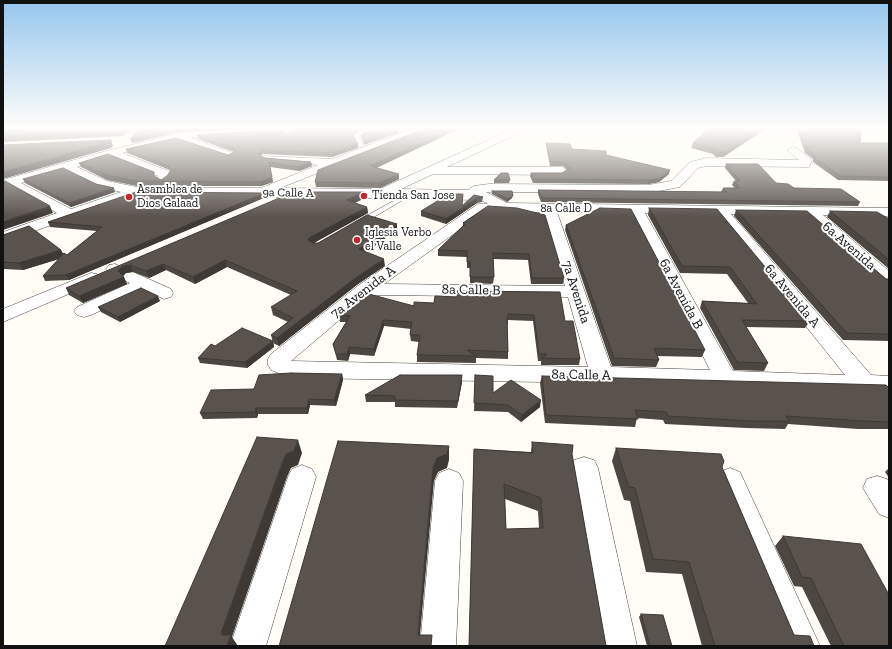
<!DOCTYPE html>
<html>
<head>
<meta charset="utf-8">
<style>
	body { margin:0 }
	#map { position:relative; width:892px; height:649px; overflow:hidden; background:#fffdf5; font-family:"Zilla Slab",serif }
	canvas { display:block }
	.frame { position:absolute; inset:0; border:4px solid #111; pointer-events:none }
</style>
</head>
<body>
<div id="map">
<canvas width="892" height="649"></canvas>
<div class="frame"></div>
</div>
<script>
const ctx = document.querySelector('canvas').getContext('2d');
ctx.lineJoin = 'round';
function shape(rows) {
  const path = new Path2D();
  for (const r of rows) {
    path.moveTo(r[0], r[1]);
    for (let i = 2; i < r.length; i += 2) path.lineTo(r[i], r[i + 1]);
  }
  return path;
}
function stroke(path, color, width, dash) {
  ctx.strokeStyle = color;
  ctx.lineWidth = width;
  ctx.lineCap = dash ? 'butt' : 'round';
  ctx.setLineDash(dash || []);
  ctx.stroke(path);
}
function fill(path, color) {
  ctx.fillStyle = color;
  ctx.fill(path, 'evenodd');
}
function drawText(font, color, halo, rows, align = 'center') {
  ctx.font = font + ' "Zilla Slab",serif';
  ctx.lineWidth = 4;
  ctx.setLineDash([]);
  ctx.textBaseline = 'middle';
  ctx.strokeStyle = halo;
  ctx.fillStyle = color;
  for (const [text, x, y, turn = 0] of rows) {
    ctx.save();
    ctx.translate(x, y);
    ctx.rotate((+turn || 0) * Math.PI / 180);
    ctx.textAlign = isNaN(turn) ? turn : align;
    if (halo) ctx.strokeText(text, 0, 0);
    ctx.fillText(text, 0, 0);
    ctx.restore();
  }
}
const service = shape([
	[420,127,424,128,421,130,364,133,359,137,363,145,360,147,357,145,353,136,363,130,420,127],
	[408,193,413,194,362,224,356,224,355,222,408,193]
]);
const minor = shape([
	[136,127,141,130,140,132,101,135,96,132,101,129,136,127],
	[273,127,287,127,273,133,191,138,233,153,235,155,233,157,229,158,177,140,122,153,169,171,171,174,168,179,162,183,156,179,158,176,110,157,77,167,107,181,137,187,261,188,318,165,266,161,262,160,260,158,262,156,332,159,417,127,430,127,429,129,280,188,380,189,517,127,529,127,528,129,447,167,562,167,568,171,562,175,433,174,401,189,468,190,474,186,489,184,648,185,671,181,690,162,706,158,799,160,787,150,793,147,797,148,812,160,809,167,706,166,698,168,680,187,648,193,486,192,507,203,889,208,889,216,823,215,889,271,889,285,883,284,805,215,731,214,871,375,889,376,889,392,602,383,303,378,286,376,271,370,268,365,268,359,271,354,359,285,478,204,488,204,481,200,137,195,3,242,3,232,57,213,9,186,3,188,3,180,106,151,180,133,273,127],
	[65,170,98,187,121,192,71,209,21,183,65,170],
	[487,210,505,212,543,212,565,286,384,284,487,210],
	[557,212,631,213,710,370,611,367,557,212],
	[645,213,716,214,845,375,733,371,645,213],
	[369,295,568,297,588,367,291,361,369,295],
	[115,264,171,289,173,293,171,297,164,299,145,290,91,315,84,317,77,315,74,311,77,307,130,283,109,273,106,269,109,265,115,264],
	[91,273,97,274,100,278,97,282,3,322,3,309,91,273],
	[584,457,594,460,598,468,637,646,601,646,570,468,574,460,584,457],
	[302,465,312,469,316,477,266,646,230,646,288,477,292,469,302,465],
	[730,468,740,472,820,646,784,646,716,480,720,472,730,468],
	[449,469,459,473,463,481,456,646,420,646,435,481,439,473,449,469],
	[877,476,887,479,889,482,889,518,879,514,863,488,867,479,877,476]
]);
const wall = shape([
	[3,127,128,127,129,130,123,136,3,142],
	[301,127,414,127,362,129,353,135,358,144,358,148,332,157,262,154,261,156,265,158,311,162,312,166,299,171,270,167,273,182,261,186,137,186,107,180,81,167,79,163,156,177,161,180,167,176,171,171,170,170,127,153,126,149,228,155,234,152,198,139,197,135,288,133],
	[429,127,463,127,376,168,399,179,380,188,316,187,315,182],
	[711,127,765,127,764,130,723,157,716,157,713,154,691,148,693,143],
	[796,127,861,127,860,143,889,143,889,181,838,180,813,162,813,159,805,153],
	[546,143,572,149,606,155,669,174,659,182,648,184,533,183,530,176,531,173,562,173,567,170,563,166,550,166,546,146],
	[726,164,776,183,794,188,860,202,858,206,541,202,538,194,538,190,721,192,723,188,735,188,732,185,734,181,736,181,725,168],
	[23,179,96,184,115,192,71,207,25,183],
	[494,180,510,180,509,183,494,183],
	[492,191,512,198,507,202,492,194],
	[365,192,365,198,355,203,367,207,368,213,314,243,318,243,397,230,366,252,385,266,358,284,279,346,273,343,271,335,288,322,273,315,271,307,291,295,227,267,195,284,166,270,149,278,133,272,126,273,123,276,127,284,83,303,69,295,66,288,295,198,311,197],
	[474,195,483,197,482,202,477,203,446,224,421,216,421,211,462,206],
	[266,197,69,280,45,281,43,276,59,259,23,270,3,269,3,235,61,250,63,254,67,255,97,231,50,227,48,222],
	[488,206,564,278,563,284,531,284,528,260,493,259,494,277,493,284,470,283,470,268,467,268,467,257,438,256,438,250,463,226,463,223],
	[649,208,810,321,805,328,746,327,768,363,764,371,734,370,700,308,702,301,748,303,727,274,680,273,648,215],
	[736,210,886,279,889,279,889,341,843,340,734,216],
	[830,211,889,219,889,269,827,217],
	[566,225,705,350,702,357,657,356,659,360,656,367,612,366,565,230],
	[435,296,565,321,580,359,579,365,541,365,541,361,538,361,533,321,508,320,508,325,507,325,508,352,508,359,476,358,476,363,417,362,417,355,419,342,411,341,410,335,411,329,384,326,374,356,350,354,348,361,337,360,333,344,346,322,340,322,339,315,434,303],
	[160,301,120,322,101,312,98,307],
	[273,341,274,347,247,368,200,363,198,358,215,346],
	[342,374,343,380,336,406,310,405,308,414,258,414,257,418,203,419,200,413,254,389],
	[475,375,493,393,540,407,521,422,508,412,474,411],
	[542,376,889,388,889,429,858,429,788,424,785,429,746,428,665,424,663,420,637,418,635,427,545,423,540,383],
	[462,382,457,408,395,407,395,402,366,402,365,395],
	[532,442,572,454,606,646,469,646,474,449,531,452],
	[505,499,538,511,539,528,506,529],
	[616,448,722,467,794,635,814,646,702,646,682,574,646,572,630,501,624,500,612,461],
	[889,468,889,478,885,472],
	[783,536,889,646,831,646,802,587,794,586,775,546],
	[641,614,672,646,647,646,639,617]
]);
const shadedWall = shape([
	[126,127,128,127,129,130,123,136,121,130],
	[197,127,257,127,180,132,132,143,130,139,179,128],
	[359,127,362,127,362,129,352,136,351,132],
	[455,127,463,127,370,171,370,166],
	[764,127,765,127,764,130,723,157,725,152],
	[397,130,398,133,364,145,364,143],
	[111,140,113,146,111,148,3,179,3,172],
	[358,144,358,148,332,157,331,153],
	[261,150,262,154,259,159,258,155],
	[269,162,273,182,261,186,260,182],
	[311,162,312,166,299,171,298,167],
	[670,170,669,174,659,182,648,184,649,180],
	[399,174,399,179,380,188,379,183],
	[114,188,115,192,71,207,69,203],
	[365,192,365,198,347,206,346,200],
	[265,193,266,197,69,280,66,275],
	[513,196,512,198,507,202,508,199],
	[477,198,477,203,446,224,446,219],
	[50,206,53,213,3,230,3,222],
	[367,207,368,213,310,245,308,240,309,238],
	[397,224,397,230,360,256,359,249],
	[61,250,65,257,23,270,19,263],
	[384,259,385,266,358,284,279,346,277,338,357,277],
	[225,260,227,267,195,284,193,277],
	[163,264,166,270,149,278,146,271],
	[130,265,133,272,126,273,122,277,124,277,127,284,83,303,79,296,118,271,123,266],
	[158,296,160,301,120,322,118,317],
	[383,320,384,326,374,356,374,349],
	[273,341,274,347,247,368,245,362],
	[349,347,350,354,348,361,347,354],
	[342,374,343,380,336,406,334,400],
	[462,375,462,382,457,408,458,401],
	[309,399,310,405,308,414,307,408],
	[541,400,540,407,521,422,522,415],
	[256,408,258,414,257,418,255,412],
	[298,440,302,453,298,465,291,468,287,477,232,637,238,646,227,646,221,633,282,463,286,454],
	[449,446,449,460,447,468,438,472,434,481,419,646,418,634,433,467,437,458]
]);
const building = shape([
	[3,127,126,127,121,130,3,136,3,127],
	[143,127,197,127,179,128,130,139,143,127],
	[301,127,359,127,351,132,358,144,331,153,261,150,258,155,265,158,311,162,298,167,269,162,272,177,260,182,135,181,106,175,79,163,108,154,154,172,154,176,161,180,167,176,171,170,169,166,126,149,176,138,228,155,235,152,233,148,197,135,276,130,288,133,301,127],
	[429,127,455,127,370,166,399,174,379,183,315,182,318,170,429,127],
	[711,127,764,127,725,152,718,152,715,149,693,143,711,127],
	[799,127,861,127,860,143,889,143,889,177,840,176,815,158,815,155,807,149,799,127],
	[397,130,364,143,361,135,364,132,397,130],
	[111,140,109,142,3,172,3,145,111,140],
	[546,143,570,144,572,149,606,151,606,155,670,170,660,178,649,180,533,179,531,173,562,173,570,168,563,162,551,162,546,143],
	[726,164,758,164,776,183,788,184,794,188,841,189,860,202,542,198,538,190,727,192,723,188,740,188,734,181,740,181,726,164],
	[63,168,96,184,114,188,69,203,23,179,63,168],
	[501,173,508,173,510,180,494,180,501,173],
	[5,181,50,206,3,222,3,182,5,181],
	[492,191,512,191,513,196,508,199,492,191],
	[136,192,265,193,66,275,43,276,64,253,67,255,102,227,48,222,136,192],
	[312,192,365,192,346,200,367,207,309,238,308,240,313,243,318,243,367,215,397,224,359,249,384,259,357,277,277,338,271,335,293,318,271,307,297,291,225,260,193,277,163,264,146,271,130,265,123,266,118,271,124,277,79,296,66,288,284,196,295,198,302,194,311,197,312,192],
	[449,194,463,194,462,206,474,195,483,197,477,198,446,219,421,211,449,194],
	[488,206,517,208,545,215,564,278,532,278,529,254,493,253,494,277,470,277,470,262,467,262,467,251,438,250,465,224,463,223,488,206],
	[600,208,631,209,705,350,654,348,659,360,614,358,566,225,600,208],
	[649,208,717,209,810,321,742,320,768,363,737,362,702,301,757,304,730,267,682,266,649,208],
	[736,210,807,211,886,279,889,279,889,334,847,333,736,210],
	[830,211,877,212,889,219,889,260,830,211],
	[29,226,61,250,19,263,3,262,3,235,29,226],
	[141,288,158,296,118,317,98,307,141,288],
	[457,291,560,292,565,321,573,321,580,359,542,358,547,354,539,354,534,315,508,314,508,318,507,318,508,352,467,350,476,356,417,355,420,335,410,335,412,322,383,320,374,349,349,347,347,354,336,354,333,344,350,316,339,315,365,293,414,306,414,302,434,303,435,296,457,297,457,291],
	[242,328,273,341,245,362,198,358,211,344,215,346,242,328],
	[291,373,342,374,334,400,309,399,307,408,256,408,255,412,200,413,211,390,254,389,259,375,291,373],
	[400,375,462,375,458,401,395,400,395,396,365,395,400,375],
	[475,375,493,376,493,393,511,380,541,400,522,415,508,405,474,403,475,375],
	[542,376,886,385,889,388,889,422,864,421,786,416,789,421,750,421,668,416,666,412,635,410,638,419,546,415,542,376],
	[257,437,298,440,294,451,286,454,282,463,221,633,222,635,231,635,227,646,165,646,257,437],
	[338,441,449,446,447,454,437,458,433,467,418,634,419,635,432,635,431,646,279,646,338,441],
	[532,442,573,445,572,454,606,646,469,646,474,449,533,453,532,442],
	[504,484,541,498,543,528,506,529,504,484],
	[616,448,721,454,724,461,722,467,794,635,810,636,814,646,715,646,689,562,653,559,635,488,629,487,616,448],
	[783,536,861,544,888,593,889,598,889,646,844,646,811,578,802,577,783,536],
	[641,614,663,615,672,646,650,646,641,614]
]);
const markers = [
	[364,196,4,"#c4262e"],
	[129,197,4,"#c4262e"],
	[357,240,4,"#c4262e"]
];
const farPoinames = [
	["Asamblea de",137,190],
	["Dios Galaad",137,204],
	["Tienda San Jose",372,196],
	["Iglesia Verbo",365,233],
	["el Valle",365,247]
];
const farStreetnames = [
	["9a Calle A",288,193,1],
	["8a Calle D",566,209]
];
const streetNames = [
	["6a Avenida",849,246,41],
	["8a Calle B",471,290,1],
	["7a Avenida A",363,292,-37],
	["7a Avenida",576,292,72],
	["6a Avenida B",681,294,62],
	["6a Avenida A",792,296,50],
	["8a Calle A",581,375,1]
];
stroke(service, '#444', 1);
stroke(minor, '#444', 1);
fill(service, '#fff');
fill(minor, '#fff');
fill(wall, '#4d4742');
fill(shadedWall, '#3f3936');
fill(building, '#5a524d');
stroke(building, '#3f3936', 1);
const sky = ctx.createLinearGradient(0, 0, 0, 217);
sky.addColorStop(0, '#95c6ee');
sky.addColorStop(0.59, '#fffefa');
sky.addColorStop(1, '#fffefa00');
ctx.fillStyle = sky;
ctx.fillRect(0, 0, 892, 217);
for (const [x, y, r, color] of markers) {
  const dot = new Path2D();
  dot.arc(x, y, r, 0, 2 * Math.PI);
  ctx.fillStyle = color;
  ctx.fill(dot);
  stroke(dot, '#fff', 1.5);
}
drawText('12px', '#111', '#fff', farPoinames, 'left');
drawText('12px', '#111', '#fff', farStreetnames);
drawText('14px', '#111', '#fff', streetNames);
</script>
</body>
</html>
